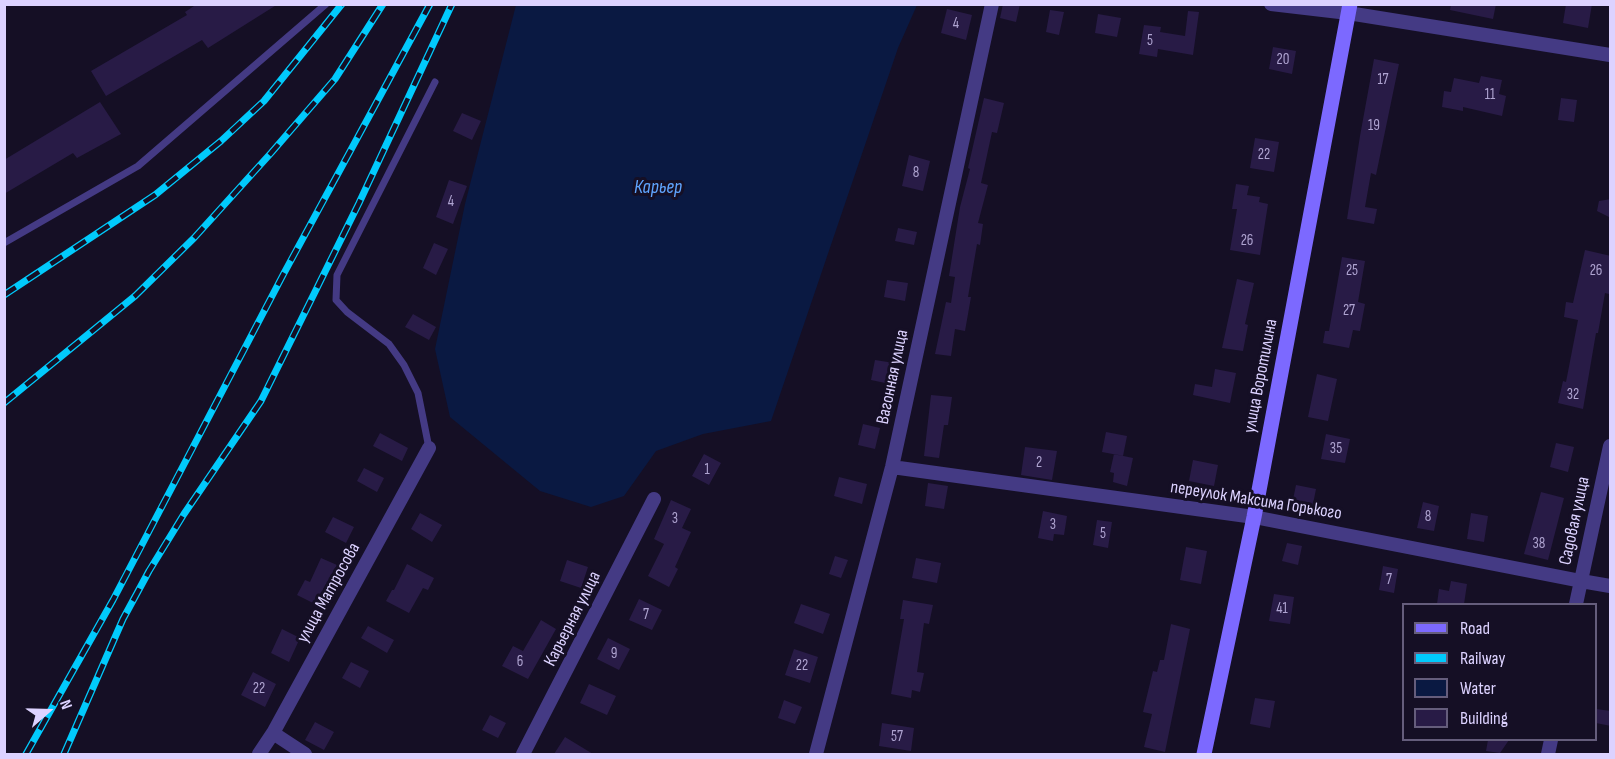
<!DOCTYPE html>
<html>
<head>
<meta charset="utf-8">
<style>
	body { margin:0 }
	#map { position:relative; width:1615px; height:759px; overflow:hidden; background:#150f25; font-family:"Sofia Sans Condensed",sans-serif }
	canvas { display:block }
	.frame { position:absolute; inset:0; border:6px solid #dcd2ff; pointer-events:none }
	.legend { position:absolute; left:1402px; top:603px; width:195px; height:138px; box-sizing:border-box; background:#150f25; border:2px solid #655d7c; margin:0; padding:8px 10px; list-style:none; font-size:18px; color:#dcd2ff }
	.legend li { display:flex; align-items:center; gap:12px; height:30px }
	.legend b { width:30px; border:2px solid #655d7c }
	.north { position:absolute; left:18px; top:681px; width:60px; height:60px; -webkit-text-stroke:4px #150f25; paint-order:stroke; rotate:70deg; font-size:16px; font-weight:700; line-height:24px; text-align:center; color:#dcd2ff }
	.north::after { content:''; display:block; margin:auto; width:21px; height:27px; background:#dcd2ff; clip-path:polygon(50% 0,100% 100%,50% 72%,0 100%) }
</style>
</head>
<body>
<div id="map">
<canvas width="1615" height="759"></canvas>
<div class="frame"></div>
<ul class="legend">
<li><b style="height:8px;background:#7c69ff"></b>Road</li>
<li><b style="height:8px;background:#01cafc"></b>Railway</li>
<li><b style="height:16px;background:#0a1942"></b>Water</li>
<li><b style="height:16px;background:#281b46"></b>Building</li>
</ul>
<div class="north">N</div>
</div>
<script>
const ctx = document.querySelector('canvas').getContext('2d');
ctx.lineJoin = 'round';
function fill(path, color) {
  ctx.fillStyle = color;
  ctx.fill(path, 'evenodd');
}
function shape(rows) {
  const path = new Path2D();
  for (const r of rows) {
    path.moveTo(r[0], r[1]);
    for (let i = 2; i < r.length; i += 2) path.lineTo(r[i], r[i + 1]);
  }
  return path;
}
function stroke(path, color, width, dash) {
  ctx.strokeStyle = color;
  ctx.lineWidth = width;
  ctx.lineCap = dash ? 'butt' : 'round';
  ctx.setLineDash(dash || []);
  ctx.stroke(path);
}
function drawText(font, color, halo, rows, align = 'center') {
  ctx.font = font + ' "Sofia Sans Condensed",sans-serif';
  ctx.lineWidth = 6;
  ctx.setLineDash([]);
  ctx.textBaseline = 'middle';
  ctx.strokeStyle = halo;
  ctx.fillStyle = color;
  for (const [text, x, y, turn = 0] of rows) {
    ctx.save();
    ctx.translate(x, y);
    ctx.rotate((+turn || 0) * Math.PI / 180);
    ctx.textAlign = isNaN(turn) ? turn : align;
    if (halo) ctx.strokeText(text, 0, 0);
    ctx.fillText(text, 0, 0);
    ctx.restore();
  }
}
const water = shape([
	[516,5,917,5,898,48,771,421,703,434,656,451,624,496,591,507,540,491,450,417,435,349,465,204]
]);
const building = shape([
	[197,4,278,4,208,48,202,40,106,96,91,71,187,15,185,12],
	[1003,4,1020,4,1016,22,1000,18],
	[1451,4,1496,4,1493,19,1450,10],
	[1566,4,1592,4,1588,28,1563,23],
	[947,9,972,15,966,40,941,33],
	[1050,10,1064,12,1059,35,1046,32],
	[1188,11,1199,12,1193,55,1158,49,1157,57,1139,54,1144,25,1161,27,1160,32,1185,36],
	[1098,14,1121,18,1117,37,1095,33],
	[1273,47,1296,51,1292,74,1269,69],
	[1374,59,1399,64,1376,175,1371,173,1365,207,1377,209,1374,224,1347,219,1360,136],
	[1481,76,1502,80,1499,94,1506,96,1502,116,1463,107,1463,111,1442,107,1444,91,1451,92,1454,78,1479,83],
	[984,98,1004,103,997,133,992,132,981,183,988,185,978,223,983,224,980,245,977,244,968,297,971,297,965,331,955,329,951,356,935,354,946,302,951,303,955,277,949,276,960,207,970,169,968,168],
	[1561,98,1577,100,1574,122,1558,120],
	[100,102,121,134,77,158,73,153,4,194,4,160],
	[462,113,481,121,472,140,453,131],
	[1255,138,1279,142,1274,172,1250,168],
	[909,155,930,161,923,191,902,186],
	[449,180,467,186,453,224,436,217],
	[1236,184,1249,186,1247,195,1260,197,1259,202,1268,204,1260,255,1230,250,1237,209,1232,209],
	[1611,199,1611,218,1597,211,1599,201],
	[898,228,917,232,914,245,895,241],
	[434,243,448,249,436,275,423,268],
	[1585,250,1611,256,1611,286,1609,294,1605,293,1598,333,1596,333,1583,409,1558,403,1563,381,1566,382,1578,320,1564,317,1566,302,1573,303],
	[1342,257,1365,261,1358,302,1365,304,1360,331,1353,330,1349,348,1323,343,1325,331,1329,331],
	[1237,279,1254,283,1245,324,1248,325,1243,351,1222,348],
	[887,280,908,283,905,301,884,297],
	[413,314,436,327,429,340,405,327],
	[875,360,894,363,890,384,871,380],
	[1215,369,1236,373,1230,403,1193,395,1195,384,1212,387],
	[1317,374,1337,379,1328,421,1308,417],
	[931,395,952,397,948,425,944,425,939,458,924,456],
	[863,424,880,428,875,449,858,445],
	[1106,432,1127,436,1123,456,1102,452],
	[380,433,408,448,402,461,373,446],
	[1326,434,1350,439,1345,463,1321,459],
	[1556,443,1574,447,1568,472,1550,467],
	[1025,447,1057,451,1052,480,1021,475],
	[704,454,721,463,709,485,692,476],
	[1114,454,1133,458,1127,486,1113,482,1114,473,1110,472],
	[1193,460,1218,465,1214,486,1189,481],
	[364,468,384,478,377,492,357,481],
	[839,477,867,484,862,504,834,496],
	[928,483,948,486,944,509,925,506],
	[1296,485,1316,489,1311,514,1291,509],
	[1541,492,1564,498,1548,560,1524,554],
	[671,500,691,509,682,528,691,532,675,567,678,569,669,587,648,576,664,544,654,539],
	[1423,502,1439,506,1434,531,1417,528],
	[1043,511,1067,516,1064,535,1054,534,1053,541,1038,538],
	[420,513,442,525,432,542,411,529],
	[1471,513,1488,516,1484,542,1467,539],
	[333,517,354,527,346,543,325,532],
	[1097,520,1112,522,1108,548,1093,545],
	[1287,543,1302,546,1298,565,1282,561],
	[1186,547,1207,551,1201,584,1180,580],
	[835,556,848,560,841,578,829,574],
	[321,558,337,565,315,604,297,595,305,580,310,582],
	[916,558,941,563,937,583,912,578],
	[567,560,588,567,581,588,560,581],
	[407,564,434,578,428,590,423,588,409,613,386,601,392,590,394,590],
	[1383,566,1398,569,1394,593,1379,590],
	[1451,581,1467,584,1464,604,1437,604,1439,589,1449,591],
	[1274,594,1294,597,1290,624,1269,621],
	[639,599,662,610,652,630,629,620],
	[903,600,933,605,929,624,924,623,917,672,924,673,920,692,912,690,911,698,891,694,904,619,900,619],
	[801,604,830,614,823,634,794,623],
	[541,620,556,629,528,679,502,666,513,646,523,651],
	[1171,624,1190,629,1165,752,1144,747,1152,714,1143,712,1153,671,1157,672,1160,660,1164,660],
	[368,626,394,640,387,653,361,638],
	[282,629,300,638,289,662,271,653],
	[608,638,630,649,619,670,597,659],
	[794,649,818,657,810,683,785,675],
	[351,662,369,671,360,688,342,678],
	[253,672,276,684,265,707,241,695],
	[589,684,616,696,607,715,580,703],
	[1255,698,1275,701,1270,728,1250,724],
	[784,700,802,707,795,724,778,718],
	[1596,709,1611,711,1611,726,1596,723],
	[490,715,506,723,498,738,482,730],
	[315,722,334,732,324,750,305,740],
	[882,723,914,728,911,751,879,746],
	[565,737,593,754,554,754],
	[1488,740,1509,740,1500,753,1486,751]
]);
const lane = shape([
	[4,243,138,166,326,4],
	[429,448,418,393,404,365,389,344,347,312,336,300,337,275,435,82]
]);
const street = shape([
	[1271,4,1348,13,1610,55],
	[892,467,1254,517,1581,581,1610,586],
	[1576,604,1610,446],
	[273,733,305,754],
	[259,754,273,733,429,448],
	[523,754,654,499],
	[816,754,892,467,992,4],
	[1548,754,1551,740]
]);
const secondary = shape([
	[1204,754,1254,517,1350,4]
]);
const rail = shape([
	[4,295,155,195,221,141,264,101,342,4],
	[4,403,135,296,194,238,271,153,335,79,383,4],
	[26,754,113,600,283,275,430,4],
	[64,754,123,619,149,571,184,514,261,401,359,203,452,4]
]);
const numberNames = [
	["4",956,24],
	["5",1150,41],
	["20",1283,60],
	["17",1383,80],
	["11",1490,95],
	["19",1374,126],
	["22",1264,155],
	["8",916,173],
	["4",451,202],
	["26",1247,241],
	["25",1352,271],
	["26",1596,271],
	["27",1349,311],
	["32",1573,395],
	["35",1336,449],
	["2",1039,463],
	["1",707,470],
	["8",1428,517],
	["3",675,519],
	["3",1053,525],
	["5",1103,534],
	["38",1539,544],
	["7",1389,580],
	["41",1282,609],
	["7",646,615],
	["9",614,654],
	["6",520,662],
	["22",802,666],
	["22",259,689],
	["57",897,737]
];
const streetNames = [
	["улица Воротилина",1261,376,-79],
	["Вагонная улица",893,377,-78],
	["переулок Максима Горького",1256,501,9],
	["Садовая улица",1575,521,-78],
	["улица Матросова",329,593,-61],
	["Карьерная улица",573,619,-63]
];
const waterNames = [
	["Карьер",658,188]
];
fill(water, '#0a1942');
fill(building, '#281b46');
stroke(lane, '#443a84', 7);
stroke(street, '#443a84', 14);
stroke(secondary, '#7c69ff', 15);
stroke(rail, '#01cafc', 7);
stroke(rail, '#150f25', 4.5, [14]);
drawText('15px', '#afa4d1', null, numberNames);
drawText('18px', '#dcd2ff', '#150f25', streetNames);
drawText('italic 20px', '#60a5ff', '#150f25', waterNames);
</script>
</body>
</html>
